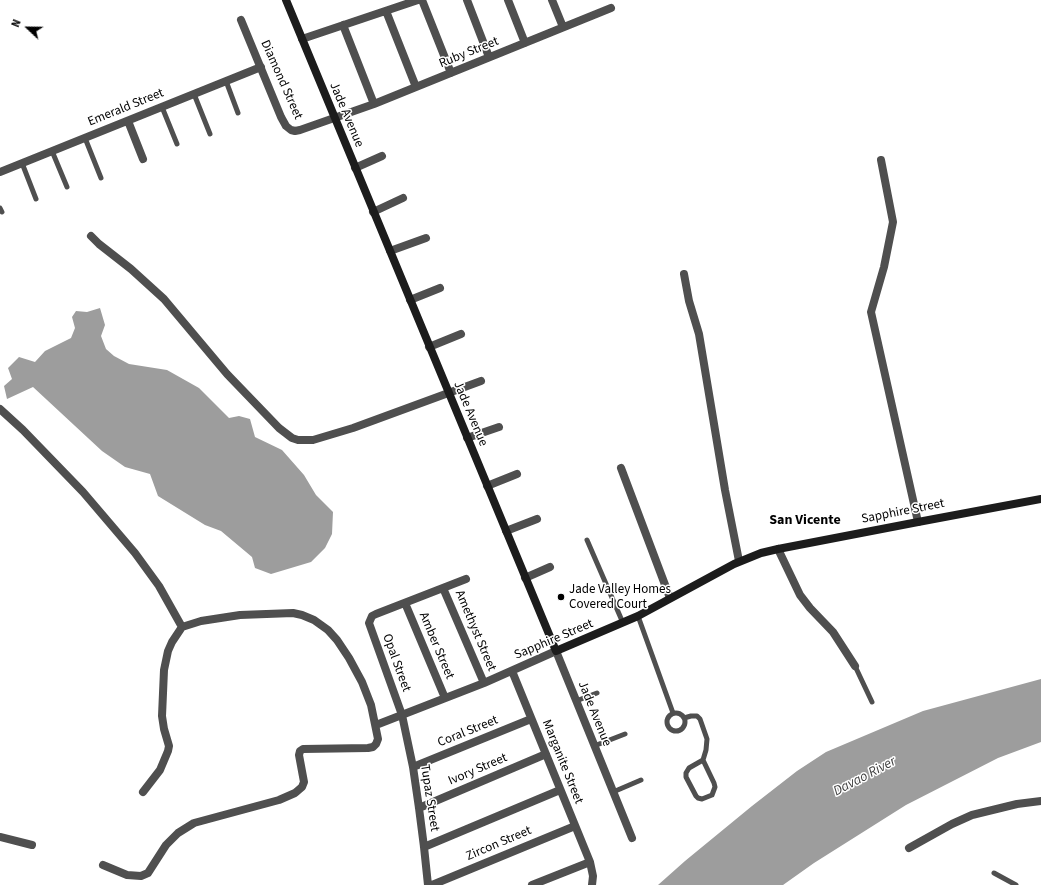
<!DOCTYPE html>
<html>
<head>
<meta charset="utf-8">
<style>
	body { margin:0 }
	#map { position:relative; width:1041px; height:885px; overflow:hidden; background:#fff; font-family:"Source Sans 3",sans-serif }
	canvas { display:block }
	.north { position:absolute; left:8px; top:8px; width:40px; height:40px; -webkit-text-stroke:3px #fff; paint-order:stroke; rotate:292deg; font-size:11px; font-weight:700; line-height:16px; text-align:center; color:#000 }
	.north::after { content:''; display:block; margin:auto; width:14px; height:18px; background:#000; clip-path:polygon(50% 0,100% 100%,50% 72%,0 100%) }
</style>
</head>
<body>
<div id="map">
<canvas width="1041" height="885"></canvas>
<div class="north">N</div>
</div>
<script>
const ctx = document.querySelector('canvas').getContext('2d');
ctx.lineJoin = 'round';
function fill(path, color) {
  ctx.fillStyle = color;
  ctx.fill(path, 'evenodd');
}
function shape(rows) {
  const path = new Path2D();
  for (const r of rows) {
    if (r.length === 3) {
      path.moveTo(r[0] + r[2], r[1]);
      path.arc(r[0], r[1], r[2], 0, 2 * Math.PI);
      continue;
    }
    path.moveTo(r[0], r[1]);
    for (let i = 2; i < r.length; i += 2) path.lineTo(r[i], r[i + 1]);
  }
  return path;
}
function stroke(path, color, width, dash) {
  ctx.strokeStyle = color;
  ctx.lineWidth = width;
  ctx.lineCap = dash ? 'butt' : 'round';
  ctx.setLineDash(dash || []);
  ctx.stroke(path);
}
function drawText(font, color, halo, rows, align = 'center') {
  ctx.font = font + ' "Source Sans 3",sans-serif';
  ctx.lineWidth = 3;
  ctx.setLineDash([]);
  ctx.textBaseline = 'middle';
  ctx.strokeStyle = halo;
  ctx.fillStyle = color;
  for (const [text, x, y, turn = 0] of rows) {
    ctx.save();
    ctx.translate(x, y);
    ctx.rotate((+turn || 0) * Math.PI / 180);
    ctx.textAlign = isNaN(turn) ? turn : align;
    if (halo) ctx.strokeText(text, 0, 0);
    ctx.fillText(text, 0, 0);
    ctx.restore();
  }
}
const water = shape([
	[100,308,105,325,101,336,106,349,114,356,129,364,167,370,199,388,229,418,239,416,250,419,255,437,282,450,304,475,316,495,333,512,332,534,325,548,311,562,271,574,255,568,252,557,221,531,205,525,158,496,150,474,125,467,102,451,33,387,7,399,4,386,12,379,8,368,19,357,35,362,45,351,71,338,75,328,72,317,76,311,87,312],
	[1041,679,1041,742,998,758,906,805,814,863,783,885,658,885,685,861,752,806,797,771,826,752,923,711]
]);
const lane = shape([
	[226,81,238,113],
	[194,94,210,134],
	[162,107,177,144],
	[85,138,101,178],
	[52,151,67,187],
	[22,163,36,199],
	[0,208,2,212],
	[587,540,623,623],
	[638,616,673,713],
	[855,666,872,702],
	[576,701,597,693],
	[676,722,9],
	[684,718,691,716,697,716,700,719,707,739,706,750,703,760,689,768,686,773,686,777,696,796,698,798,702,799,712,795,715,787,714,783,703,760],
	[594,746,625,734],
	[613,792,641,780],
	[994,873,1016,885]
]);
const street = shape([
	[422,0,451,73],
	[467,0,489,57],
	[508,0,525,43],
	[552,0,563,27],
	[386,11,416,87],
	[241,20,281,117,286,126,291,130,295,131,300,130,374,104,611,8],
	[343,25,374,104],
	[302,39,418,0],
	[128,121,143,159],
	[881,160,893,222,884,267,871,312,918,522],
	[355,168,382,156],
	[0,172,261,67],
	[373,212,403,198],
	[91,236,99,244,131,269,164,299,227,374,279,428,292,438,298,440,313,440,353,428,481,381],
	[390,251,426,238],
	[684,274,689,301,699,334,725,490,739,561],
	[410,300,440,288],
	[429,347,461,334],
	[0,409,23,430,83,492,135,553,159,586,182,627],
	[467,438,499,427],
	[621,468,670,598],
	[487,486,517,474],
	[506,531,537,519],
	[778,549,800,595,810,608,833,632,855,666],
	[525,578,550,567],
	[443,588,484,683],
	[405,603,445,698],
	[512,671,590,862,593,876,592,885],
	[376,725,484,683,556,651,632,838],
	[413,767,531,719],
	[419,808,546,754],
	[0,837,32,845],
	[424,847,560,790],
	[909,848,952,824,972,815,1017,804,1041,801],
	[103,865,127,875,141,876,148,873,166,845,178,833,194,823,279,800,295,793,302,787,304,782,299,755,300,751,303,749,368,748,373,747,376,744,378,739,371,705,362,682,349,658,337,640,328,630,314,620,302,615,293,613,240,615,201,621,182,627,172,642,168,651,164,670,162,716,164,729,169,746,168,751,160,770,143,792],
	[428,885,424,847,419,808,413,767,402,715,369,623,372,616,376,614,466,579],
	[432,885,575,826],
	[532,885,590,862]
]);
const secondary = shape([
	[286,0,556,651,638,616,734,564,761,553,778,549,918,522,1041,499]
]);
const markers = [
	[561,597,4,"#000"]
];
const streetNames = [
	["Ruby Street",469,53,-22],
	["Diamond Street",281,80,66],
	["Emerald Street",126,108,-22],
	["Jade Avenue",346,115,67],
	["Jade Avenue",470,414,67],
	["Sapphire Street",903,512,-11],
	["Amethyst Street",475,631,67],
	["Sapphire Street",554,640,-23],
	["Amber Street",436,646,67],
	["Opal Street",396,663,70],
	["Jade Avenue",594,714,68],
	["Coral Street",468,732,-22],
	["Marganite Street",562,762,68],
	["Ivory Street",478,770,-23],
	["Tupaz Street",429,798,81],
	["Zircon Street",499,844,-23]
];
const poiNames = [
	["Jade Valley Homes",569,590],
	["Covered Court",569,605]
];
const neighbourhoodNames = [
	["San Vicente",805,521]
];
const waterNames = [
	["Davao River",865,777,-28]
];
fill(water, '#9d9d9d');
stroke(lane, '#4f4f4f', 5);
stroke(street, '#4f4f4f', 8);
stroke(secondary, '#1c1c1c', 8);
for (const [x, y, r, color] of markers) {
  const dot = new Path2D();
  dot.arc(x, y, r, 0, 2 * Math.PI);
  ctx.fillStyle = color;
  ctx.fill(dot);
  stroke(dot, '#fff', 1.5);
}
drawText('13px', '#000', '#fff', streetNames);
drawText('13px', '#000', '#fff', poiNames, 'left');
drawText('bold 14px', '#000', '#fff', neighbourhoodNames);
drawText('italic 14px', '#3e3e3e', '#fff', waterNames);
</script>
</body>
</html>
